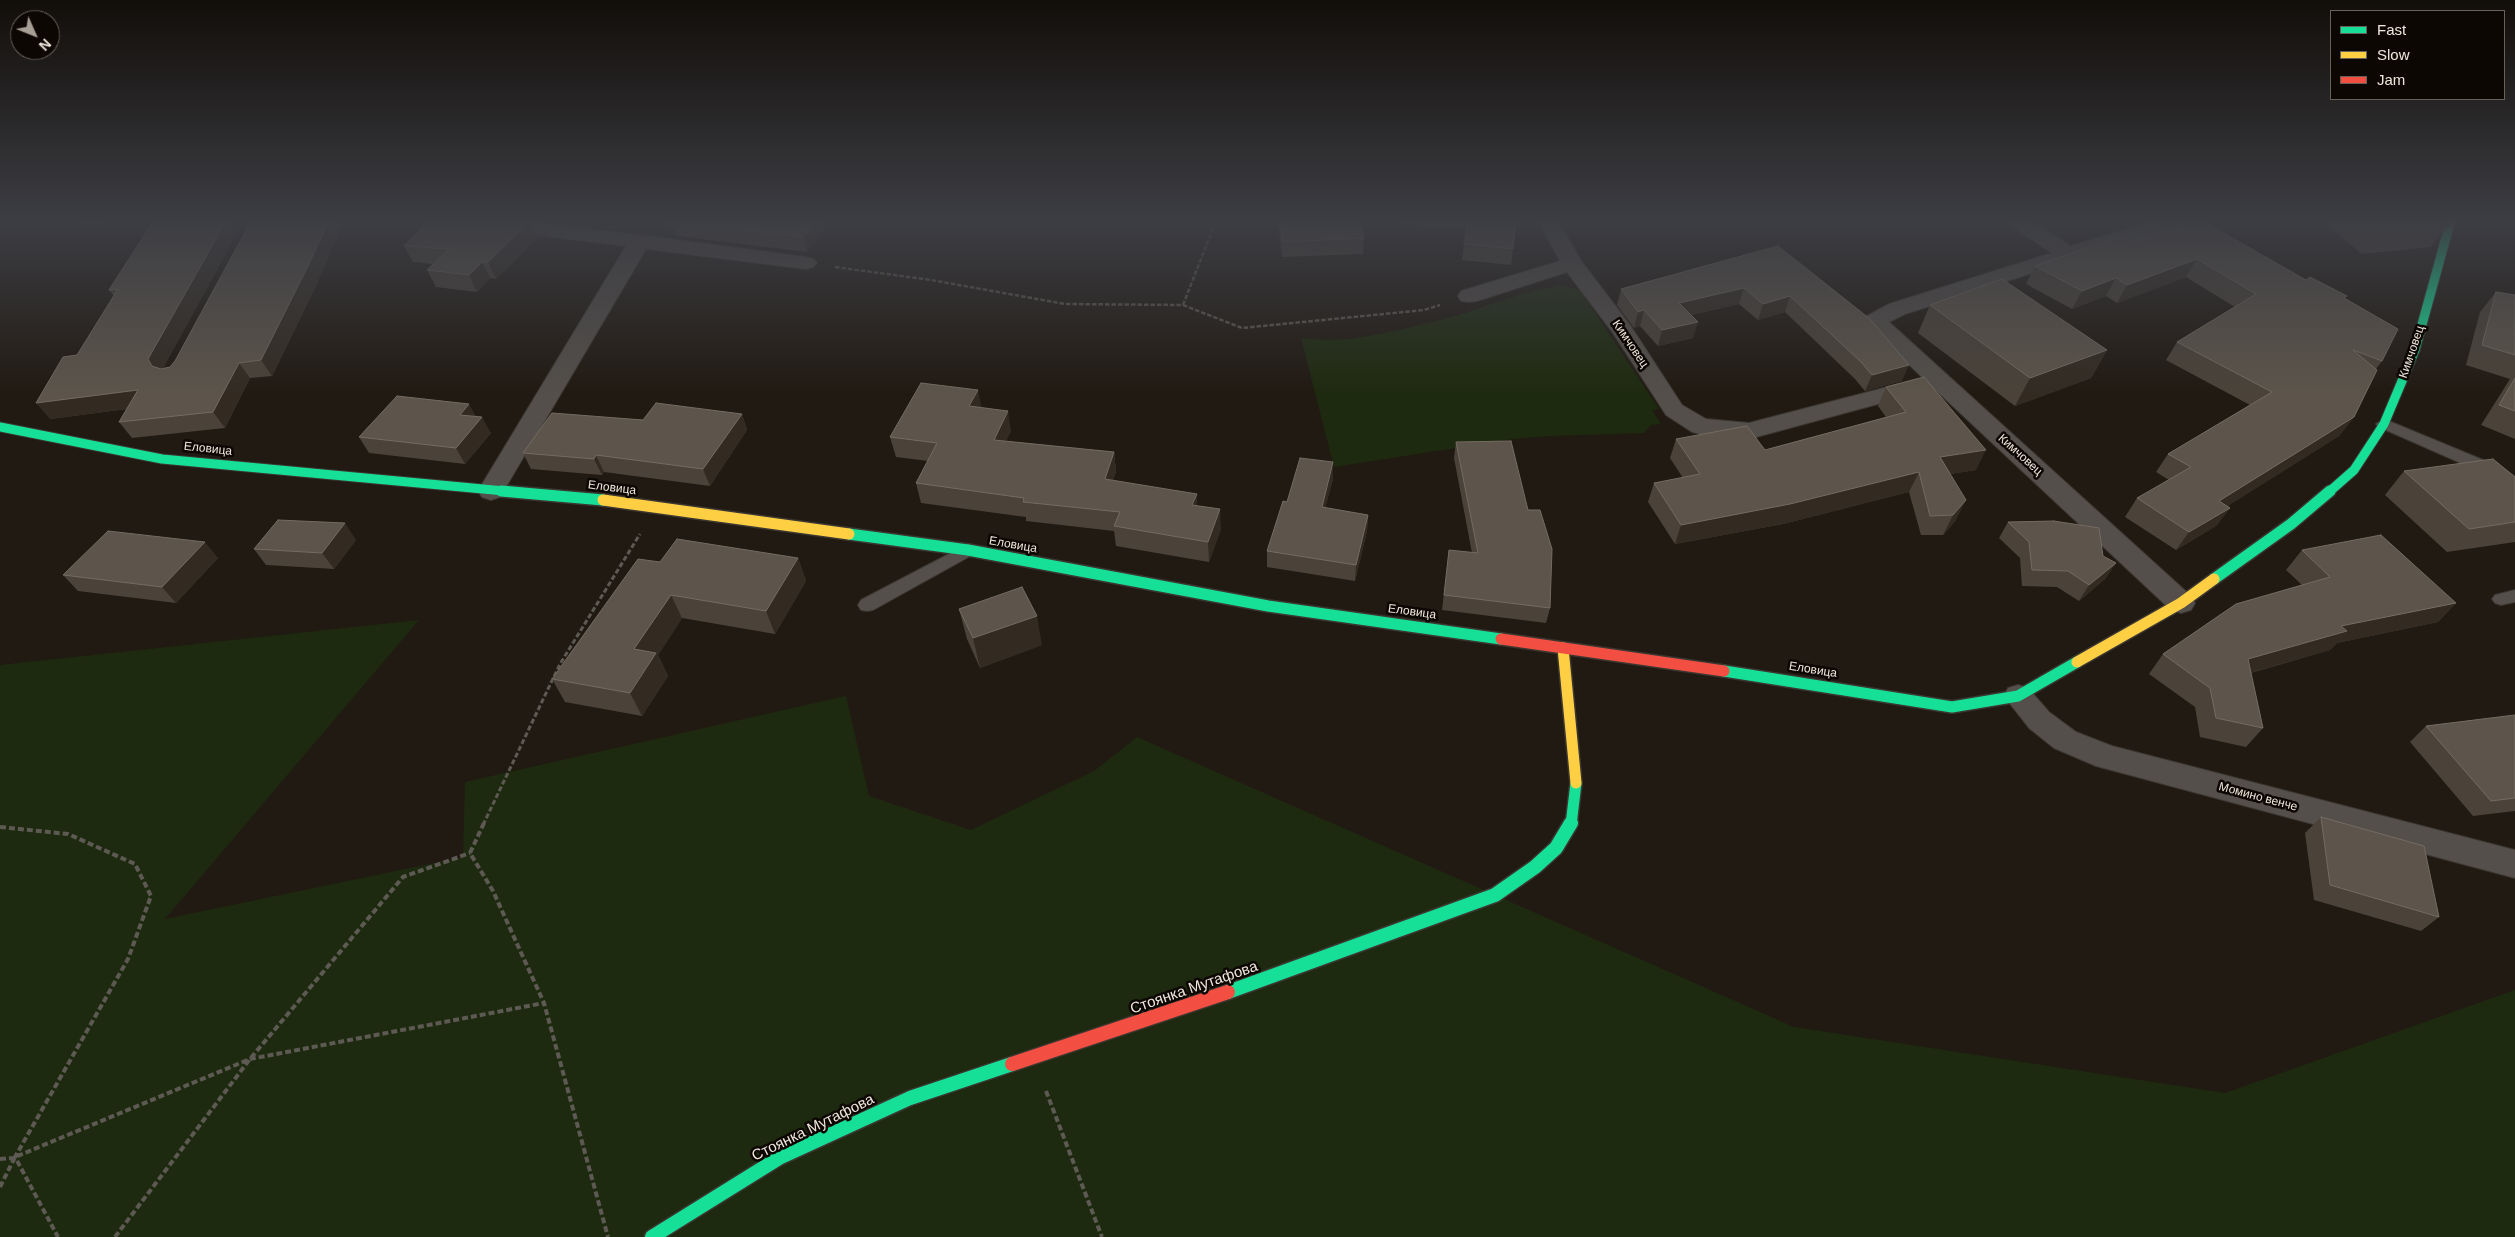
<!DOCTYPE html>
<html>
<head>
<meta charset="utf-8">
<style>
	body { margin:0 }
	#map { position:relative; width:2515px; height:1237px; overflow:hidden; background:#211a12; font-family:Helvetica,sans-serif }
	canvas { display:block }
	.legend { position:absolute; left:2330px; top:10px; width:175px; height:90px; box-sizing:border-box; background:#0c0703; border:1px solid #67615a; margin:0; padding:6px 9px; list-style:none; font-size:15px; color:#efe7dd }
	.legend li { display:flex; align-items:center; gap:10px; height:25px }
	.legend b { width:25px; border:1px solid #67615a }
	.north { position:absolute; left:10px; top:10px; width:50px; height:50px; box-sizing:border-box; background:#0c0703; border:1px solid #67615a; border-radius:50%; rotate:134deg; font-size:14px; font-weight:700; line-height:20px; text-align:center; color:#efe7dd }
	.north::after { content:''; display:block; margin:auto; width:18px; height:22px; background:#a79f96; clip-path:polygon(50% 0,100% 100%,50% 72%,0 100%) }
</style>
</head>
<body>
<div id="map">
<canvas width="2515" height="1237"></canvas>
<ul class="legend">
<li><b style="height:6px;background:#16e098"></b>Fast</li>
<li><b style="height:6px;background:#ffcf43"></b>Slow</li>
<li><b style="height:6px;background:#f24e42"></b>Jam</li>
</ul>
<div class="north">N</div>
</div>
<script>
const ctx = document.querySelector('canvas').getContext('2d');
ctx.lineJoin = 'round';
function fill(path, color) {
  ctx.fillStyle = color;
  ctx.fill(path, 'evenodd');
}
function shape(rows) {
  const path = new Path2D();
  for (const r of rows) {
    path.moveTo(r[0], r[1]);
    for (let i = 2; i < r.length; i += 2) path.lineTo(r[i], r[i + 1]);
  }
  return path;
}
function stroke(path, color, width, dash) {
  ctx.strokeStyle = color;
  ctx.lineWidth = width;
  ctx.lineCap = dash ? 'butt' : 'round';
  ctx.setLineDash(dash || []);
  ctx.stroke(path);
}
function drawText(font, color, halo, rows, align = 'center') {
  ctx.font = font + ' Helvetica,sans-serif';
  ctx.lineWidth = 5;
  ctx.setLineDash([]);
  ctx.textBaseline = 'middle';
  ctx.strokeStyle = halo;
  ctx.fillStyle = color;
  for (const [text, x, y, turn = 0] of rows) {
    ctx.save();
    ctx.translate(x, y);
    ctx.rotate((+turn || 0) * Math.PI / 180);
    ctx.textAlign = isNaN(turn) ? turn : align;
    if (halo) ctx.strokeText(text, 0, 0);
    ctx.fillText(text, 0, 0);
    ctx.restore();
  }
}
const green = shape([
	[1561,285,1580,290,1659,409,1652,410,1661,424,1651,425,1644,433,1551,436,1513,439,1334,467,1301,338,1323,340,1351,339,1400,330,1459,315,1525,293],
	[419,620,165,919,463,857,465,782,846,696,869,796,971,830,1094,771,1137,737,1794,1027,2225,1093,2515,990,2515,1237,0,1237,0,665]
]);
const pathFar2 = shape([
	[835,267,931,280,1065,304,1183,305,1242,328,1424,310,1440,305],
	[1183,305,1215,223]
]);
const pathFar1 = shape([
	[483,825,560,664,640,534]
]);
const path = shape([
	[484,823,470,853,493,891,544,1003,608,1237],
	[0,827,68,834,135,864,151,896,128,959,15,1157,58,1237],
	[1046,1091,1102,1237],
	[0,1159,14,1158],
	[0,1187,15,1157,250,1059,544,1003],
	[115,1237,250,1059,403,877,470,853]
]);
const lane = shape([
	[2384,419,2500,467,2515,477,2515,489,2488,475,2379,427,2376,424,2384,419],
	[968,544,974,546,976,550,974,554,873,610,867,611,861,610,858,605,861,600,968,544],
	[2515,590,2515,602,2501,605,2495,603,2492,599,2495,595,2515,590]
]);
const street = shape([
	[480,223,536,223,640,235,806,257,813,259,817,263,813,267,806,269,646,249,500,497,491,500,482,497,478,491,626,246,490,229,483,227,480,223],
	[1539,223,1559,223,1582,262,1630,325,1682,405,1706,419,1749,423,1918,379,1926,381,1864,321,1867,316,1889,304,2052,253,2013,227,2010,223,2034,223,2071,246,2144,224,2211,223,2208,227,2201,229,2147,236,1905,314,1889,322,2191,596,2195,603,2191,610,2181,613,2171,610,1926,381,1930,386,1926,391,1749,439,1700,434,1692,432,1666,415,1613,333,1567,272,1477,301,1469,302,1461,301,1458,296,1461,291,1560,261,1539,223],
	[2018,685,2028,688,2049,712,2076,732,2112,746,2515,850,2515,878,2096,766,2054,748,2029,728,2004,696,2008,688,2018,685]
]);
const fastFar2 = shape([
	[0,427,162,459,515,492],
	[2329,492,2354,470,2384,424,2415,350,2450,223]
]);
const fastFar1 = shape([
	[501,491,603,500],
	[849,534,968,550,1268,606,1501,639],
	[2214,579,2291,524,2330,491],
	[1724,671,1952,707,2018,696,2077,662],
	[1571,825,1576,783]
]);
const fast = shape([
	[1228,992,1495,895,1535,867,1556,848,1571,823],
	[652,1237,779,1158,910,1098,1012,1064]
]);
const slow = shape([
	[603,500,849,534],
	[1563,648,1576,783],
	[2077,662,2181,603,2214,579]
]);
const jamFar1 = shape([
	[1501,639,1724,671]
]);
const jam = shape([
	[1012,1064,1228,992]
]);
const wall = shape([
	[77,223,107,223,101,227],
	[665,223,830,223,807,252,677,236,674,228,667,227],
	[1278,223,1361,223,1364,238,1363,254,1282,257],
	[1398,223,1516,223,1511,265,1462,260,1466,228,1399,226],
	[2324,223,2449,223,2431,247,2362,254],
	[241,226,163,368,170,367,317,284,272,376,250,378,225,428,132,438,119,422,127,409,50,419,77,355,114,296,109,290],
	[538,237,496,279,490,278,477,292,436,287,427,270,433,264,413,262,404,246],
	[2132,242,2306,280,2345,299,2382,361,2376,369,2354,417,2339,436,2227,506,2230,508,2216,526,2176,550,2125,517,2137,498,2169,480,2156,472,2168,454,2250,405,2166,360,2177,342,2235,307,2186,277,2117,303,2106,296,2072,309,2026,284,2035,266],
	[1778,246,1902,381,1865,391,1855,379,1785,312,1758,320,1739,304,1691,315,1693,338,1658,346,1640,326,1634,328,1617,305,1621,289],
	[2496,292,2515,295,2515,439,2481,425,2510,379,2466,365,2480,312],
	[1930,305,2107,350,2091,378,2015,406,1918,333],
	[1886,387,1976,470,1950,474,1956,520,1943,535,1921,535,1909,492,1783,524,1675,544,1648,502,1654,483,1683,478,1670,458,1676,439,1765,450,1886,417,1878,406],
	[981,408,1011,431,1006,441,1114,452,1116,472,1113,480,1197,506,1221,529,1209,562,1116,546,1114,531,1026,521,1026,517,921,503,916,483,928,461,896,457,890,437],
	[742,414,747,430,710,486,604,472,602,475,531,469,523,453,643,420],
	[476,416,491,433,465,464,369,453,359,437],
	[1456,442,1550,608,1546,623,1442,610,1449,550,1472,553,1454,458],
	[1333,462,1333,479,1325,508,1368,515,1367,531,1355,581,1267,567,1267,551,1287,502],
	[2404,471,2515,477,2515,542,2447,552,2385,495],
	[2008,522,2103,556,2116,563,2105,579,2079,601,2057,587,2022,586,2020,558,1999,538],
	[356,540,334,569,266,565,254,549],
	[2302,550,2456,603,2438,622,2337,643,2330,650,2251,673,2263,728,2246,747,2200,737,2195,707,2149,674,2163,654,2302,585,2286,570],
	[218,558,176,603,78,591,63,575],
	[798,558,806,581,775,634,682,618,658,655,668,676,642,716,565,702,552,679,660,562],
	[959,609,1042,645,980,668,967,639],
	[2515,715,2515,811,2473,816,2410,742,2426,726],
	[2321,817,2439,917,2421,931,2314,900,2305,833]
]);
const shadedWall = shape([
	[98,223,107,223,101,227],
	[225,223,239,223,241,226,159,375,152,366,148,359],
	[328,223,343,223,317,284,272,376,261,360],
	[528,223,532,223,538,237,496,279,488,262],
	[815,223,830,223,807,252,803,237],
	[2197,259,2186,277,2117,303,2127,285],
	[482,262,490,278,477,292,469,275],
	[2116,278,2106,296,2072,309,2082,291],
	[1744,288,1739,304,1675,318,1679,303],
	[1790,296,1785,312,1758,320,1763,304],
	[1644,310,1640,326,1634,328,1638,312],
	[1698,322,1693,338,1658,346,1662,330],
	[2107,350,2091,378,2015,406,2030,378],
	[239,363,250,378,225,428,213,412],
	[1909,365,1902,381,1865,391,1872,375],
	[138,390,150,406,50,419,36,403],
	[978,390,982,410,969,406],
	[469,404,478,420,460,415],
	[1008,411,1011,431,998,459,994,440],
	[742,414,747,430,710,486,703,469],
	[482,417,491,433,465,464,456,448],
	[2354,417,2339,436,2206,520,2219,501],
	[1986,450,1976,470,1930,477,1940,457],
	[1114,452,1116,472,1107,499,1105,479],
	[596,455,604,472,602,475,594,459],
	[1333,462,1333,479,1321,523,1322,507],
	[1919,472,1909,492,1783,524,1675,544,1681,525],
	[1197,494,1197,514,1192,505],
	[1966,500,1956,520,1943,535,1953,515],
	[2230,508,2216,526,2176,550,2189,532],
	[1220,509,1221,529,1209,562,1208,542],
	[1368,515,1367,531,1355,581,1356,565],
	[345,523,356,540,334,569,322,553],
	[205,542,218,558,176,603,162,587],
	[798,558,806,581,775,634,766,611],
	[2116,563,2105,579,2079,601,2089,585],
	[671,595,682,618,658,655,668,676,642,716,630,693,634,649],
	[2456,603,2438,622,2337,643,2330,650,2232,678,2248,659,2341,626],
	[1037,616,1042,645,980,668,973,638]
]);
const building = shape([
	[152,223,225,223,148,359,152,366,161,369,170,367,175,361,250,223,328,223,307,268,261,360,239,363,213,412,119,422,138,390,36,403,63,357,77,355,118,289,109,290,152,223],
	[426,223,528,223,488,262,482,262,469,275,427,270,449,249,404,246,426,223],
	[682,223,815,223,803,237,682,223],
	[1280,223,1361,223,1364,238,1283,242,1280,223],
	[1467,223,1516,223,1513,249,1464,244,1467,223],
	[2188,223,2206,223,2306,280,2310,277,2347,296,2344,298,2398,329,2382,361,2353,350,2377,370,2354,417,2219,501,2230,508,2189,532,2137,498,2191,467,2168,454,2272,392,2177,342,2256,294,2197,259,2127,285,2116,278,2082,291,2035,266,2122,236,2132,242,2188,223],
	[1778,246,1870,319,1909,365,1872,375,1862,363,1790,296,1763,304,1744,288,1679,303,1698,322,1662,330,1644,310,1638,312,1621,289,1778,246],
	[2002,279,2107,350,2030,378,1930,305,2002,279],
	[2496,292,2515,295,2515,355,2482,345,2496,292],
	[1924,377,1986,450,1940,457,1966,500,1953,515,1930,516,1919,472,1790,504,1681,525,1654,483,1700,474,1676,439,1747,426,1765,450,1906,412,1886,387,1924,377],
	[2515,378,2515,411,2499,405,2515,378],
	[921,383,978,390,969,406,1008,411,994,440,1114,452,1105,479,1197,494,1192,505,1220,509,1208,542,1114,526,1120,512,1023,502,1024,498,916,483,937,443,890,437,921,383],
	[397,396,469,404,460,415,482,417,456,448,359,437,397,396],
	[656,403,742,414,703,469,596,455,594,459,523,453,552,413,643,420,656,403],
	[1511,441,1528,510,1540,510,1552,549,1550,608,1444,595,1449,550,1478,553,1456,442,1511,441],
	[1300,458,1333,462,1322,507,1368,515,1356,565,1267,551,1283,501,1287,502,1300,458],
	[2493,459,2515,477,2515,522,2469,529,2404,471,2493,459],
	[278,520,345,523,322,553,254,549,278,520],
	[2054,521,2099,528,2103,556,2116,563,2089,585,2068,571,2032,570,2029,542,2008,522,2054,521],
	[108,531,205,542,162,587,63,575,108,531],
	[2381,535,2456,603,2341,626,2347,631,2248,659,2263,728,2216,718,2210,688,2163,654,2236,604,2330,577,2302,550,2381,535],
	[677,539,798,558,766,611,671,595,634,649,656,653,630,693,552,679,638,559,660,562,677,539],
	[1022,587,1037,616,973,638,959,609,1022,587],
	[2515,715,2515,798,2491,801,2426,726,2515,715],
	[2321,817,2424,846,2439,917,2330,885,2321,817]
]);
const streetNames = [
	["Кимчовец",1630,344,56],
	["Кимчовец",2412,352,-71],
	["Еловица",208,449,6],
	["Кимчовец",2020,455,42],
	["Еловица",612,488,7],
	["Еловица",1013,545,10],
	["Еловица",1412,612,8],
	["Еловица",1813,670,9],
	["Момино венче",2258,797,15]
];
const nearStreetnames = [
	["Стоянка Мутафова",1194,988,-19],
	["Стоянка Мутафова",813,1128,-26]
];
fill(green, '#1e2a0f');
stroke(lane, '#3b3731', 2);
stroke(street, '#3b3731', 2);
stroke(fastFar2, '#3b3731', 11);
stroke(fastFar1, '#3b3731', 14);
stroke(fast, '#3b3731', 17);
stroke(slow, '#3b3731', 14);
stroke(jamFar1, '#3b3731', 14);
stroke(jam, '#3b3731', 17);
stroke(pathFar2, '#5d5953', 2.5, [4.5, 2]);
stroke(pathFar1, '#5d5953', 3, [5, 2.5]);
stroke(path, '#5d5953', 4, [6, 3]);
fill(lane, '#544f4a');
fill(street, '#544f4a');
stroke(fastFar2, '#16e098', 9);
stroke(fastFar1, '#16e098', 11);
stroke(fast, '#16e098', 14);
stroke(slow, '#ffcf43', 11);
stroke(jamFar1, '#f24e42', 11);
stroke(jam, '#f24e42', 14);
fill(wall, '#4b4339');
fill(shadedWall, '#332b22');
fill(building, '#5d554b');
stroke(building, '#746c62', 1);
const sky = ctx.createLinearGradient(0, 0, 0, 396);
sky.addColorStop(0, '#120e0a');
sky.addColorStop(0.56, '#3d3e44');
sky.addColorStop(1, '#3d3e4400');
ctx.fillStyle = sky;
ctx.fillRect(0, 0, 2515, 396);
drawText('12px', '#efe7dd', '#0c0703', streetNames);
drawText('15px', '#efe7dd', '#0c0703', nearStreetnames);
</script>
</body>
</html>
